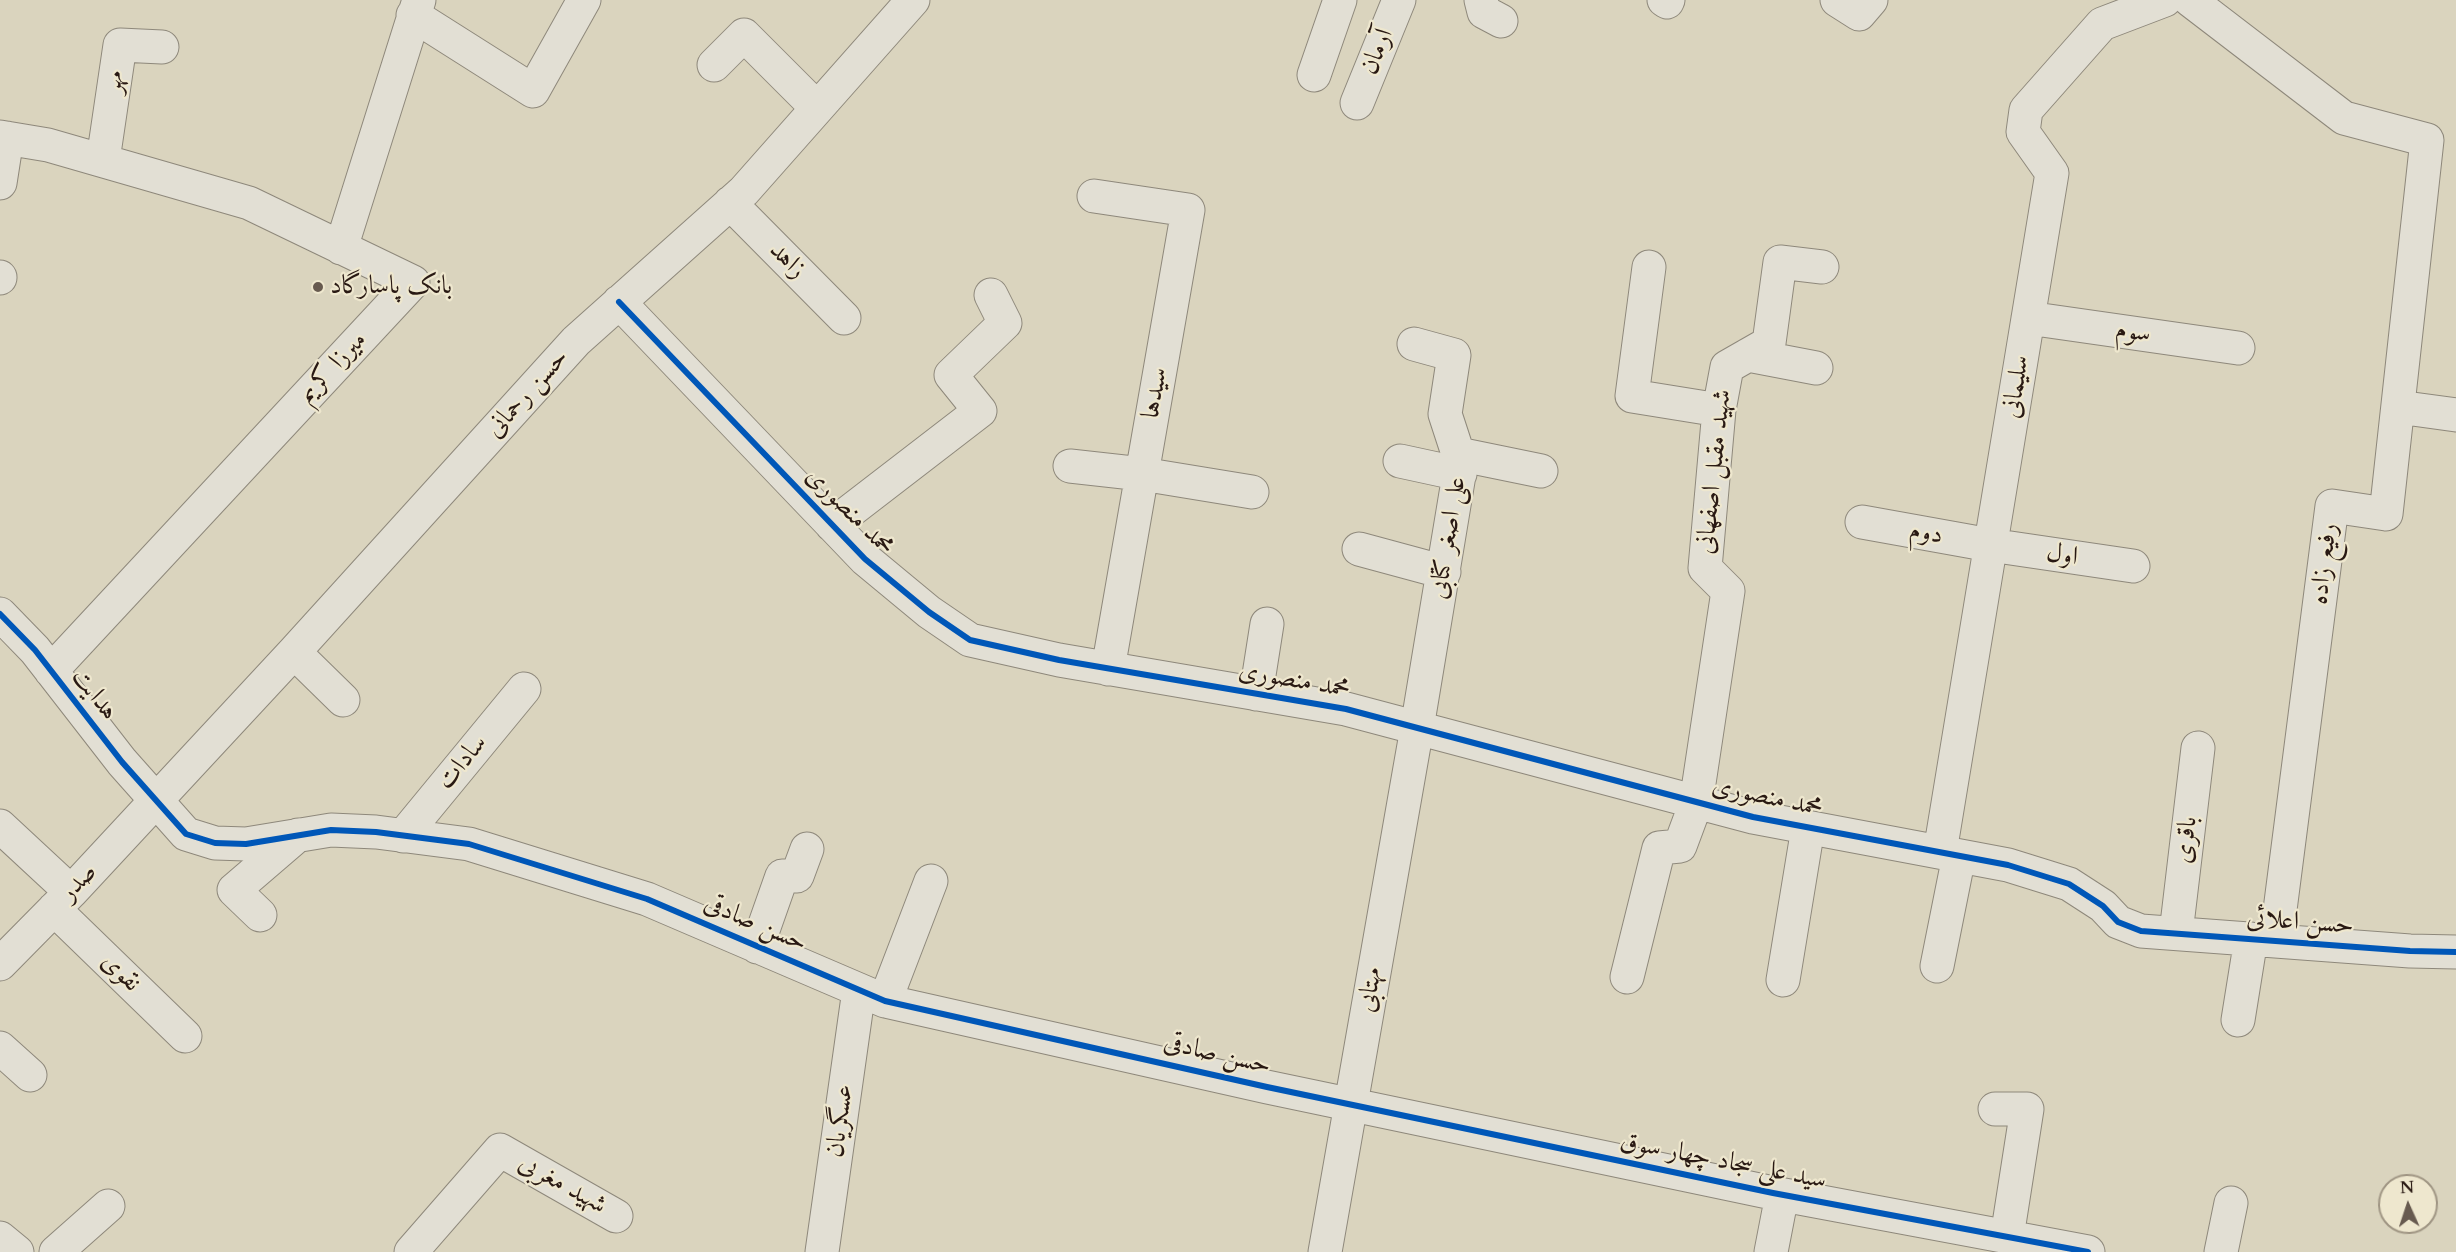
<!DOCTYPE html>
<html>
<head>
<meta charset="utf-8">
<style>
	body { margin:0 }
	#map { position:relative; width:2456px; height:1252px; overflow:hidden; background:#dad4be; font-family:Cardo,serif }
	canvas { display:block }
	.north { position:absolute; left:2378px; top:1174px; width:60px; height:60px; box-sizing:border-box; background:#eee7ce; border:2px solid #9f9583; border-radius:50%; rotate:357deg; font-size:16px; font-weight:700; line-height:24px; text-align:center; color:#291913 }
	.north::after { content:''; display:block; margin:auto; width:21px; height:27px; background:#675a4f; clip-path:polygon(50% 0,100% 100%,50% 72%,0 100%) }
</style>
</head>
<body>
<div id="map">
<canvas width="2456" height="1252"></canvas>
<div class="north">N</div>
</div>
<script>
const ctx = document.querySelector('canvas').getContext('2d');
ctx.lineJoin = 'round';
function shape(rows) {
  const path = new Path2D();
  for (const r of rows) {
    path.moveTo(r[0], r[1]);
    for (let i = 2; i < r.length; i += 2) path.lineTo(r[i], r[i + 1]);
  }
  return path;
}
function stroke(path, color, width, dash) {
  ctx.strokeStyle = color;
  ctx.lineWidth = width;
  ctx.lineCap = dash ? 'butt' : 'round';
  ctx.setLineDash(dash || []);
  ctx.stroke(path);
}
function drawText(font, color, halo, rows, align = 'center') {
  ctx.font = font + ' Cardo,Amiri,serif';
  ctx.lineWidth = 4.5;
  ctx.setLineDash([]);
  ctx.textBaseline = 'middle';
  ctx.strokeStyle = halo;
  ctx.fillStyle = color;
  for (const [text, x, y, turn = 0] of rows) {
    ctx.save();
    ctx.translate(x, y);
    ctx.rotate((+turn || 0) * Math.PI / 180);
    ctx.textAlign = isNaN(turn) ? turn : align;
    if (halo) ctx.strokeText(text, 0, 0);
    ctx.fillText(text, 0, 0);
    ctx.restore();
  }
}
const minor = shape([
	[1481,0,1484,12,1501,21],
	[1664,0,1667,2,1668,0],
	[1837,0,1859,14,1871,0],
	[2190,0,2344,118,2427,140,2386,514,2332,506,2276,941],
	[413,15,533,91,584,0],
	[714,65,744,35,817,108],
	[1314,75,1340,0],
	[1357,103,1399,0],
	[0,137,48,145,249,203,413,282,51,671],
	[103,160,120,45,162,47],
	[0,183,7,138],
	[1094,196,1188,210,1108,669],
	[730,203,844,318],
	[341,248,419,0],
	[1649,267,1632,396,1719,410],
	[0,277,0,278],
	[619,302,865,559,929,612,970,640,1059,660,1346,709,1753,817,2008,865,2069,884,2103,906,2118,922,2141,931,2410,951,2456,952],
	[2028,318,2238,348],
	[1748,355,1816,368],
	[2398,407,2456,415],
	[1458,454,1541,471],
	[1400,461,1460,474],
	[1070,466,1142,474,1252,492],
	[1862,522,1990,545,2133,566],
	[832,525,980,411,951,375,1005,323,991,295],
	[1359,549,1444,572],
	[0,614,35,650,122,762,186,834,215,843,246,844,331,830,376,832,469,844,647,899,885,1001,1267,1087,1773,1193,2088,1252],
	[294,652,343,700],
	[1256,694,1267,624],
	[0,826,71,892],
	[403,836,524,689],
	[1940,852,2052,173,2023,132,2026,110,2102,24,2165,0],
	[54,909,185,1036],
	[260,915,234,890,298,835],
	[2176,933,2198,748],
	[757,947,782,876,797,876,807,849],
	[0,964,71,892,294,652,576,341,744,191,913,0],
	[1937,966,1959,856],
	[1627,977,1659,848,1680,846,1696,803,1728,591,1705,568,1719,410,1727,367,1769,343,1780,262,1822,267],
	[1783,980,1808,828],
	[885,1001,931,881],
	[2238,1020,2251,939],
	[0,1048,30,1075],
	[1995,1109,2027,1109,2007,1237],
	[0,1238,17,1252],
	[56,1252,108,1206],
	[411,1252,500,1150,616,1216],
	[822,1252,859,990],
	[1325,1252,1417,728,1461,463,1445,414,1454,355,1414,344],
	[1771,1252,1782,1195],
	[2221,1252,2231,1203]
]);
const cycleway = shape([
	[619,302,865,559,929,612,970,640,1059,660,1346,709,1753,817,2008,865,2069,884,2103,906,2118,922,2141,931,2410,951,2456,952],
	[0,614,35,650,122,762,186,834,215,843,246,844,331,830,376,832,469,844,647,899,885,1001,1267,1087,1773,1193,2088,1252]
]);
const markers = [
	[318,287,6,"#675a4f"]
];
const streetNames = [
	["آرمان",1378,52,-68],
	["مهر",115,82,-81],
	["زاهد",787,261,45],
	["سوم",2133,333,8],
	["میرزا کریم",333,368,-47],
	["سلیمانی",2017,387,-81],
	["سیدها",1156,393,-80],
	["حسن رحمانی",528,394,-48],
	["شهید مقبل اصفهانی",1715,472,-84],
	["محمد منصوری",849,512,45],
	["دوم",1926,534,10],
	["علی اصغر کتابی",1449,538,-81],
	["اول",2062,556,8],
	["رفیع زاده",2325,564,-83],
	["محمد منصوری",1294,681,10],
	["هدایت",94,695,52],
	["سادات",463,763,-51],
	["محمد منصوری",1767,798,12],
	["باقری",2187,840,-83],
	["صدر",79,883,-47],
	["حسن اعلائی",2300,923,4],
	["حسن صادقی",755,924,23],
	["نقوی",120,973,44],
	["مهتابی",1371,990,-80],
	["حسن صادقی",1217,1055,13],
	["عسگریان",841,1121,-82],
	["سید علی سجاد چهار سوق",1723,1162,11],
	["شهید مغربی",562,1185,29]
];
const poiNames = [
	["بانک پاسارگاد",330,287]
];
stroke(minor, '#8e887b', 35);
stroke(minor, '#e2dfd4', 33);
stroke(cycleway, '#0057b8', 6);
for (const [x, y, r, color] of markers) {
  const dot = new Path2D();
  dot.arc(x, y, r, 0, 2 * Math.PI);
  ctx.fillStyle = color;
  ctx.fill(dot);
  stroke(dot, '#eee7ce', 2);
}
drawText('26px', '#291913', '#eee7ce', streetNames);
drawText('26px', '#291913', '#eee7ce', poiNames, 'left');
</script>
</body>
</html>
